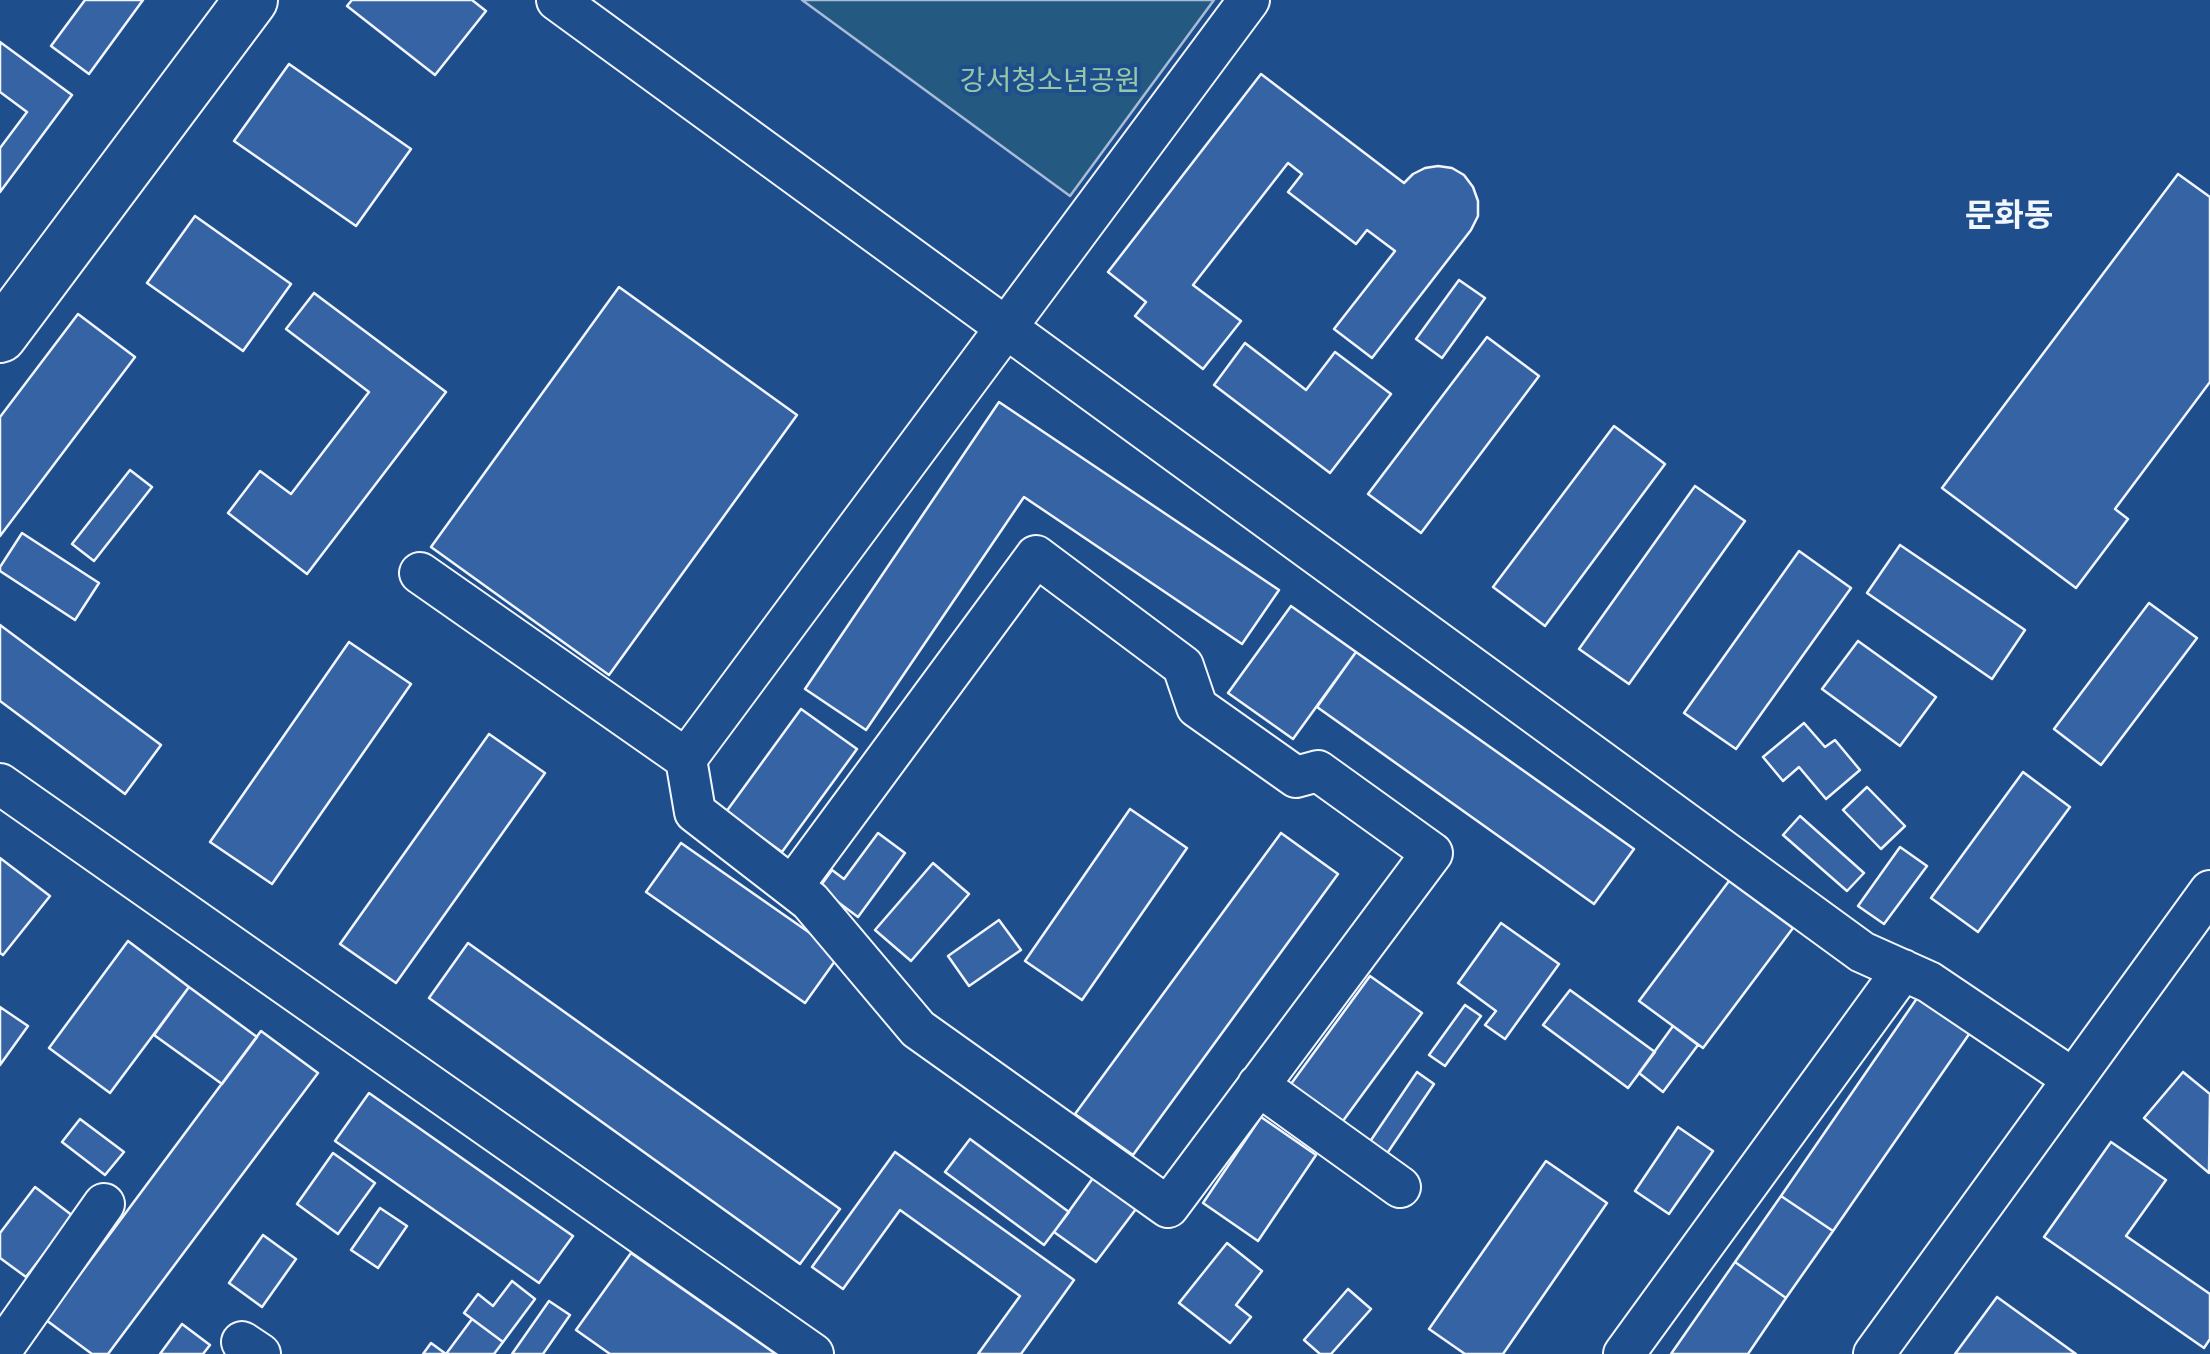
<!DOCTYPE html>
<html>
<head>
<meta charset="utf-8">
<style>
	body { margin:0 }
	canvas { display:block; background:#1f4e8c }
</style>
</head>
<body>
<canvas width="2210" height="1354"></canvas>
<script>
const ctx = document.querySelector('canvas').getContext('2d');
ctx.lineJoin = 'round';
function fill(path, color) {
  ctx.fillStyle = color;
  ctx.fill(path, 'evenodd');
}
function shape(rows) {
  const path = new Path2D();
  for (const r of rows) {
    path.moveTo(r[0], r[1]);
    for (let i = 2; i < r.length; i += 2) path.lineTo(r[i], r[i + 1]);
  }
  return path;
}
function stroke(path, color, width, dash) {
  ctx.strokeStyle = color;
  ctx.lineWidth = width;
  ctx.lineCap = dash ? 'butt' : 'round';
  ctx.setLineDash(dash || []);
  ctx.stroke(path);
}
function drawText(font, color, halo, rows, align = 'center') {
  ctx.font = font + ' "Fira Sans Condensed","Noto Sans KR",sans-serif';
  ctx.lineWidth = 8;
  ctx.setLineDash([]);
  ctx.textBaseline = 'middle';
  ctx.strokeStyle = halo;
  ctx.fillStyle = color;
  for (const [text, x, y, turn = 0] of rows) {
    ctx.save();
    ctx.translate(x, y);
    ctx.rotate((+turn || 0) * Math.PI / 180);
    ctx.textAlign = isNaN(turn) ? turn : align;
    if (halo) ctx.strokeText(text, 0, 0);
    ctx.fillText(text, 0, 0);
    ctx.restore();
  }
}
const green = shape([
	[802,0,1214,0,1070,196,802,0]
]);
const building = shape([
	[85,0,143,0,89,74,51,46,85,0],
	[352,0,472,0,486,11,435,75,347,6,352,0],
	[0,42,72,95,0,192,0,148,27,112,0,92,0,42],
	[289,64,411,149,356,226,234,141,289,64],
	[1261,74,1404,183,1413,174,1425,168,1438,166,1452,168,1464,175,1473,187,1478,201,1478,216,1471,230,1372,358,1334,329,1395,251,1367,230,1356,244,1288,192,1302,174,1288,163,1193,285,1241,321,1203,369,1135,316,1146,302,1108,272,1261,74],
	[2178,174,2210,197,2210,382,2115,509,2128,519,2076,588,1942,488,2178,174],
	[195,216,291,284,243,351,147,283,195,216],
	[1459,280,1485,298,1442,358,1416,339,1459,280],
	[619,287,797,415,609,675,431,547,619,287],
	[314,293,446,392,307,574,228,513,260,471,291,494,369,392,286,329,314,293],
	[78,314,135,357,0,536,0,417,78,314],
	[1487,337,1539,376,1421,533,1368,494,1487,337],
	[1245,343,1306,390,1335,352,1391,394,1330,473,1214,385,1245,343],
	[999,402,1279,590,1242,644,1024,497,866,730,805,689,999,402],
	[1614,426,1665,464,1545,626,1493,587,1614,426],
	[130,470,152,487,94,561,72,544,130,470],
	[1695,486,1745,521,1629,684,1579,649,1695,486],
	[22,533,99,583,75,620,0,571,0,567,22,533],
	[1900,545,2025,630,1992,679,1867,593,1900,545],
	[1799,551,1851,588,1736,749,1684,713,1799,551],
	[2149,603,2197,638,2101,765,2054,729,2149,603],
	[1291,606,1356,652,1293,739,1228,693,1291,606],
	[0,625,161,745,125,794,0,701,0,625],
	[1858,641,1936,697,1900,746,1822,689,1858,641],
	[349,642,411,684,272,884,210,842,349,642],
	[1356,652,1634,849,1594,904,1317,707,1356,652],
	[801,709,857,749,782,852,726,812,801,709],
	[1804,723,1825,747,1835,740,1860,770,1826,799,1799,767,1783,781,1763,757,1804,723],
	[489,734,545,773,396,983,340,944,489,734],
	[2023,772,2070,807,1978,932,1931,898,2023,772],
	[1867,787,1905,826,1881,849,1843,810,1867,787],
	[1130,809,1187,848,1082,1000,1025,961,1130,809],
	[1800,816,1864,873,1847,891,1783,835,1800,816],
	[878,833,905,853,858,917,819,888,832,870,844,879,878,833],
	[1281,833,1338,874,1133,1155,1075,1114,1281,833],
	[681,843,840,954,805,1003,646,892,681,843],
	[1900,847,1927,866,1884,924,1858,906,1900,847],
	[0,858,50,896,3,955,0,953,0,858],
	[933,863,969,894,911,961,875,930,933,863],
	[1729,881,1793,928,1703,1048,1639,1001,1729,881],
	[999,920,1021,950,969,986,948,956,999,920],
	[1501,923,1559,964,1505,1039,1485,1025,1496,1011,1458,983,1501,923],
	[128,941,189,987,110,1093,49,1048,128,941],
	[468,943,840,1209,800,1264,429,998,468,943],
	[1370,976,1422,1013,1340,1125,1288,1088,1370,976],
	[189,987,257,1037,222,1084,154,1035,189,987],
	[1570,990,1655,1052,1628,1088,1543,1025,1570,990],
	[1922,991,1974,1027,1833,1231,1781,1196,1922,991],
	[1465,1005,1481,1016,1445,1066,1429,1055,1465,1005],
	[0,1007,28,1026,0,1065,0,1007],
	[1673,1026,1698,1045,1663,1092,1639,1073,1673,1026],
	[261,1031,318,1073,108,1354,92,1354,46,1320,261,1031],
	[1417,1072,1434,1084,1386,1155,1369,1143,1417,1072],
	[2183,1072,2210,1094,2209,1173,2144,1118,2183,1072],
	[369,1093,573,1236,539,1283,335,1141,369,1093],
	[1261,1117,1316,1155,1258,1241,1203,1203,1261,1117],
	[80,1119,124,1152,105,1175,62,1142,80,1119],
	[1678,1127,1713,1151,1669,1214,1635,1191,1678,1127],
	[970,1139,1069,1212,1044,1245,945,1172,970,1139],
	[2111,1142,2166,1180,2126,1236,2210,1294,2210,1339,2204,1348,2044,1237,2111,1142],
	[895,1152,1074,1280,1021,1354,978,1354,1020,1296,900,1210,843,1289,812,1267,895,1152],
	[333,1153,375,1183,338,1234,297,1204,333,1153],
	[1546,1161,1607,1203,1503,1354,1465,1354,1429,1329,1546,1161],
	[1093,1178,1136,1209,1096,1262,1054,1232,1093,1178],
	[35,1187,73,1216,26,1277,0,1258,0,1233,35,1187],
	[1781,1196,1833,1231,1786,1298,1735,1262,1781,1196],
	[380,1208,407,1226,378,1268,351,1250,380,1208],
	[263,1235,296,1259,262,1307,229,1283,263,1235],
	[1227,1243,1262,1271,1236,1305,1251,1317,1230,1343,1179,1303,1227,1243],
	[631,1253,776,1354,610,1354,576,1330,631,1253],
	[1735,1262,1786,1298,1748,1354,1671,1354,1735,1262],
	[512,1281,535,1299,503,1342,464,1313,478,1294,493,1306,512,1281],
	[1348,1289,1371,1309,1331,1354,1320,1354,1304,1340,1348,1289],
	[1997,1297,2076,1354,1955,1354,1997,1297],
	[549,1301,570,1315,543,1354,512,1354,549,1301],
	[472,1319,503,1342,494,1354,423,1354,431,1343,446,1354,472,1319],
	[182,1324,210,1345,203,1354,160,1354,182,1324]
]);
const minor = shape([
	[557,0,1862,952,1929,982,2073,1079],
	[420,573,686,759,1249,0],
	[686,759,695,812,810,901,918,1029,1168,1207,1432,853,1318,771,1296,777,1197,707,1183,666,1036,556,792,887],
	[0,784,813,1354],
	[1258,1085,1400,1187],
	[242,1342,260,1354],
	[0,1352,104,1204],
	[1624,1354,1903,970],
	[1874,1354,2210,891]
]);
const major = shape([
	[0,336,251,0]
]);
const parkNames = [
	["강서청소년공원",1050,82]
];
const quarterNames = [
	["문화동",2009,217]
];
fill(green, '#245a82');
stroke(green, '#a8bbd7', 2.5);
fill(building, '#3563a3');
stroke(building, '#f2f6ff', 2.5);
stroke(minor, '#f2f6ff', 44);
stroke(major, '#f2f6ff', 56);
stroke(minor, '#1f4e8c', 40);
stroke(major, '#1f4e8c', 52);
drawText('28px', '#97c8a6', '#1f4e8c', parkNames);
drawText('bold 32px', '#f2f6ff', '#1f4e8c', quarterNames);
</script>
</body>
</html>
